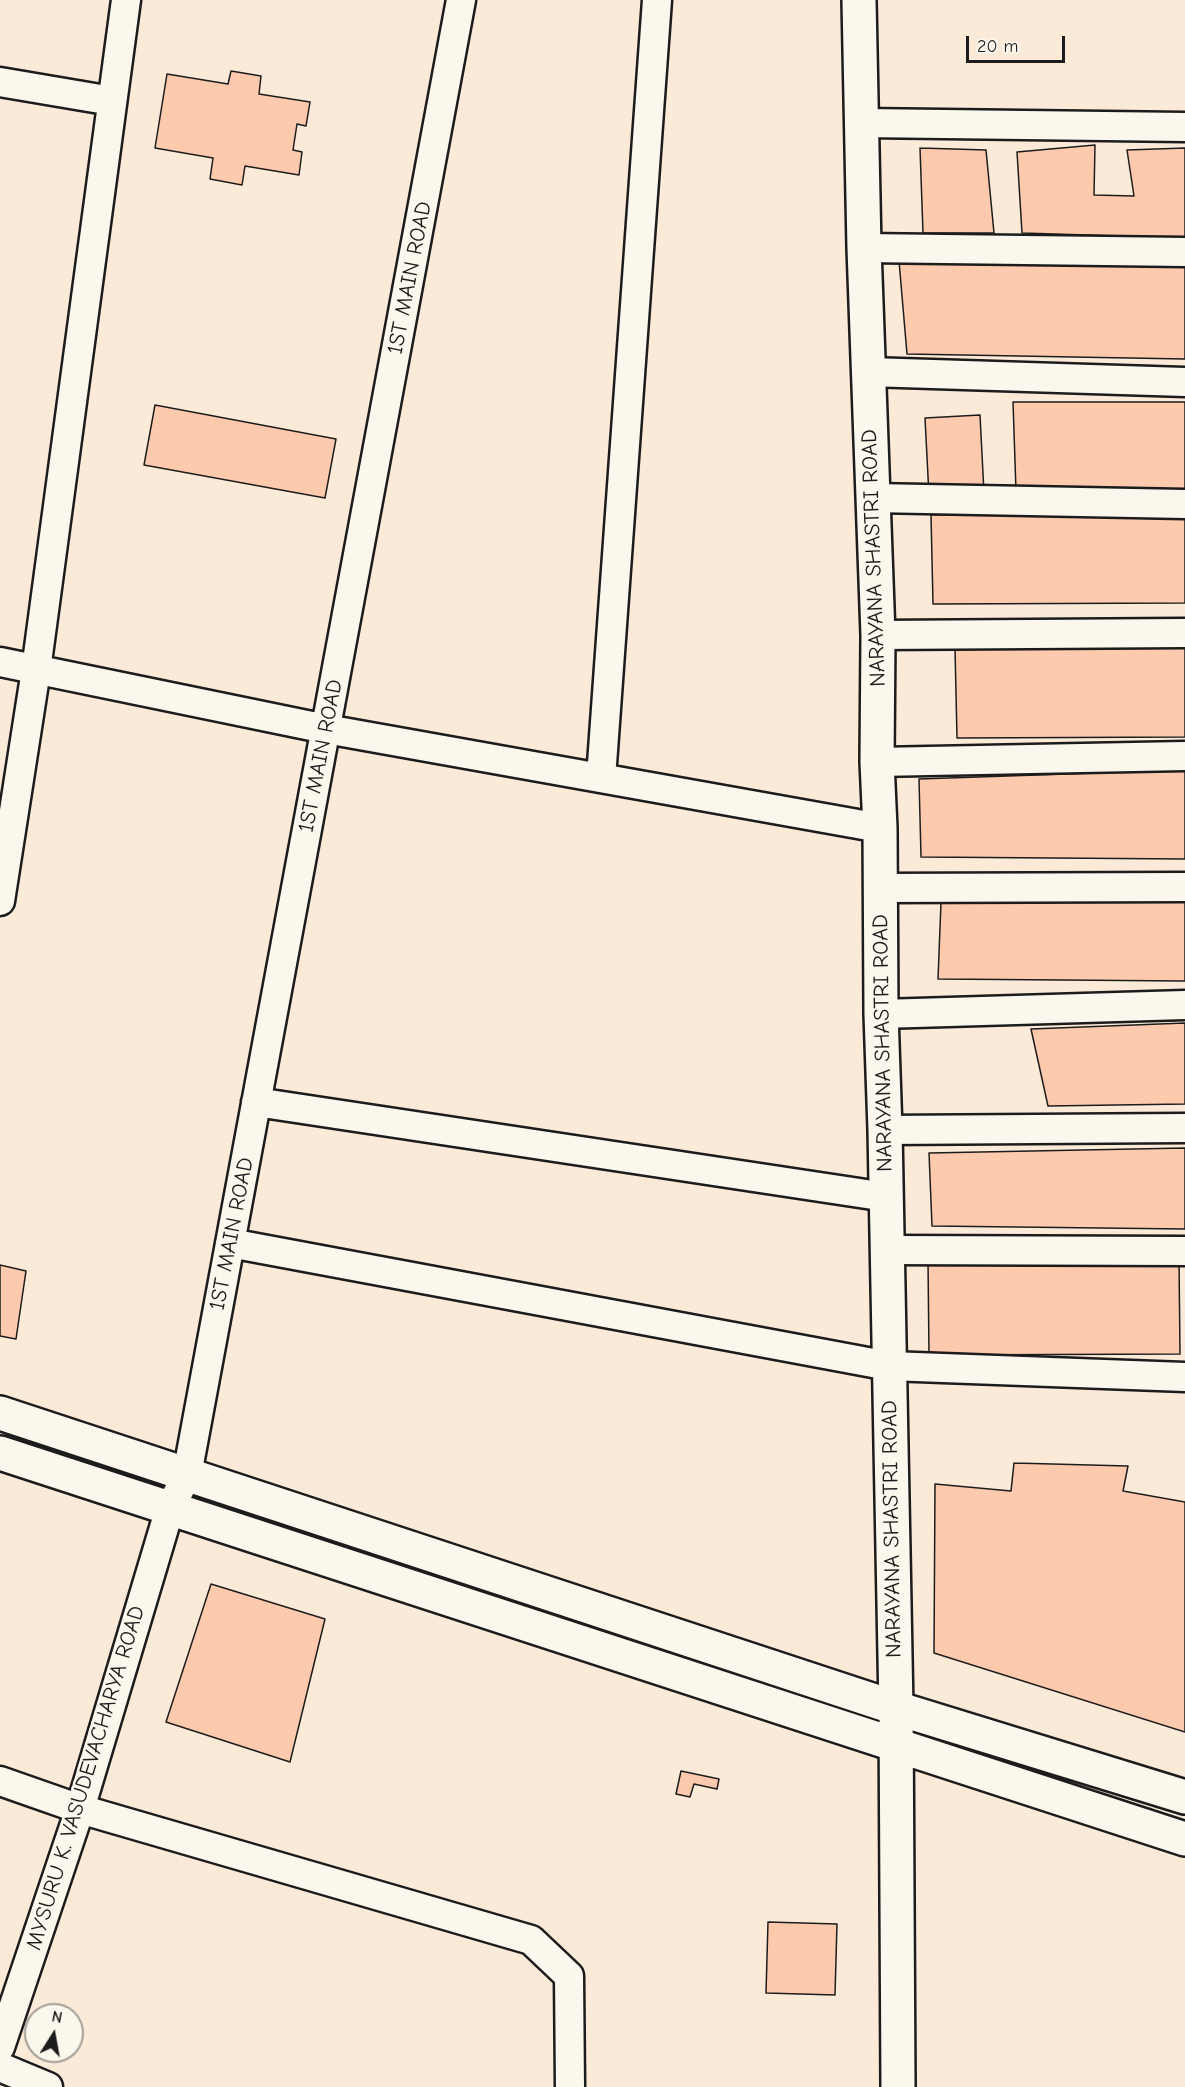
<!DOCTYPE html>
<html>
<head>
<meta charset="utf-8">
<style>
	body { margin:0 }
	#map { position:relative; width:1185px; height:2087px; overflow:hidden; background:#fcead9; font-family:"Comic Neue",sans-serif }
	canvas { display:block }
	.north { position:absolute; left:24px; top:2003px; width:60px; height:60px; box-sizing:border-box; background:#fbf7ec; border:2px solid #a29f99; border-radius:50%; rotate:11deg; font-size:16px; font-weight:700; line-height:24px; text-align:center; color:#1c1c1c }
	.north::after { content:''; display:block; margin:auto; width:21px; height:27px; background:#1c1c1c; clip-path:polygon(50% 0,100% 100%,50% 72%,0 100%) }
	.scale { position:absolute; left:966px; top:36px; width:99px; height:27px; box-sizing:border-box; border:3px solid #1c1c1c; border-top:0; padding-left:8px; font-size:18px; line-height:21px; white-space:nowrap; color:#1c1c1c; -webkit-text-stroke:4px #fbf7ec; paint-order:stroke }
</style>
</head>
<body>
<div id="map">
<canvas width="1185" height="2087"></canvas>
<div class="north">N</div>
<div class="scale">20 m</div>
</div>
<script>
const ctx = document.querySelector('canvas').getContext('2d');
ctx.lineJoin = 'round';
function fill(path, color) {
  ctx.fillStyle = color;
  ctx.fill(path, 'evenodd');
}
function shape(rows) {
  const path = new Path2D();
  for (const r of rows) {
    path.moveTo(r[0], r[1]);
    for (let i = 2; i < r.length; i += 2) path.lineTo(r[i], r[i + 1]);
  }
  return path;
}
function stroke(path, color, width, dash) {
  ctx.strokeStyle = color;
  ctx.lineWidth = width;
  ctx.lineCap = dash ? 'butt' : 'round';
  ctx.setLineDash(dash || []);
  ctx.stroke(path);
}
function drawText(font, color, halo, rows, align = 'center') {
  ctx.font = font + ' "Comic Neue",sans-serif';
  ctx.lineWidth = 5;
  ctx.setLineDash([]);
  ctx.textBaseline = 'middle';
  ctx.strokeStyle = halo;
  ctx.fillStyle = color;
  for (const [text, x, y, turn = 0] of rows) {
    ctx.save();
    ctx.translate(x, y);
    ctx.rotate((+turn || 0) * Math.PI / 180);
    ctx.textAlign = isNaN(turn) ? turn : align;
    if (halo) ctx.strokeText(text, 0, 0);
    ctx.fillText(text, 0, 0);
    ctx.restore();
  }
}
const building = shape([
	[231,71,261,76,259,94,310,102,306,126,297,124,293,150,302,152,299,175,245,166,242,185,210,179,213,158,155,148,167,74,228,84,231,71],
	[1095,145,1094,195,1134,196,1127,150,1185,148,1185,238,1022,233,1017,152,1095,145],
	[920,148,986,150,994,233,923,233,920,148],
	[899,261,1185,265,1185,359,907,354,899,261],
	[1013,402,1185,402,1185,491,1016,491,1013,402],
	[155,405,336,439,325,498,144,465,155,405],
	[980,415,984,493,929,496,925,418,980,415],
	[1185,513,1185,603,933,604,931,515,1185,513],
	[1185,647,1185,737,957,738,955,648,1185,647],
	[1185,770,1185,859,921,857,919,779,1185,770],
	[1185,900,1185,981,938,979,941,902,1185,900],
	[1185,1023,1185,1104,1048,1106,1031,1029,1185,1023],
	[1185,1148,1185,1229,932,1226,929,1153,1185,1148],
	[1179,1260,1180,1354,929,1355,928,1261,1179,1260],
	[0,1265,26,1271,16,1339,0,1336,0,1265],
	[1014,1463,1128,1466,1123,1491,1185,1502,1185,1732,934,1653,935,1484,1011,1491,1014,1463],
	[211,1584,325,1619,290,1762,166,1722,211,1584],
	[681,1771,719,1779,717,1789,694,1784,690,1797,676,1794,681,1771],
	[768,1922,837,1924,835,1995,766,1993,768,1922]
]);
const minor = shape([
	[0,82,112,101],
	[863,123,1185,127],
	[864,248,1185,252],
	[869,372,1185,382],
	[873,498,1185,504],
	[878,635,1185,633],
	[0,662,326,729,880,828],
	[877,762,1185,756],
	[601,778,657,0],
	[881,888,1185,887],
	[0,901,36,670,126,0],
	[881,1014,1185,1005],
	[256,1102,886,1197],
	[885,1130,1185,1128],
	[230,1243,889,1366,1185,1377],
	[887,1250,1185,1251],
	[0,1781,80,1809,531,1940,569,1976,570,2087],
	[0,2047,80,1809,170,1508,187,1475,461,0],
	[0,2067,48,2087]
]);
const tertiary = shape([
	[859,0,864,248,878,635,877,762,880,828,881,1014,885,1130,896,1708,898,2087],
	[0,1413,896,1708,1185,1797],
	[0,1453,1185,1839]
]);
const streetNames = [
	["1ST MAIN ROAD",410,278,-79],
	["NARAYANA SHASTRI ROAD",874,558,-92],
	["1ST MAIN ROAD",321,756,-79],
	["NARAYANA SHASTRI ROAD",883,1043,-91],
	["1ST MAIN ROAD",232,1234,-79],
	["NARAYANA SHASTRI ROAD",892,1529,-91],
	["MYSURU K. VASUDEVACHARYA ROAD",86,1778,-73]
];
fill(building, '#fecaae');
stroke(building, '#1c1c1c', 1.5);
stroke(minor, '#1c1c1c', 33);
stroke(tertiary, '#1c1c1c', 38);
stroke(minor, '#fbf7ec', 28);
stroke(tertiary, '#fbf7ec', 33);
drawText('22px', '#1c1c1c', '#fbf7ec', streetNames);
</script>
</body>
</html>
